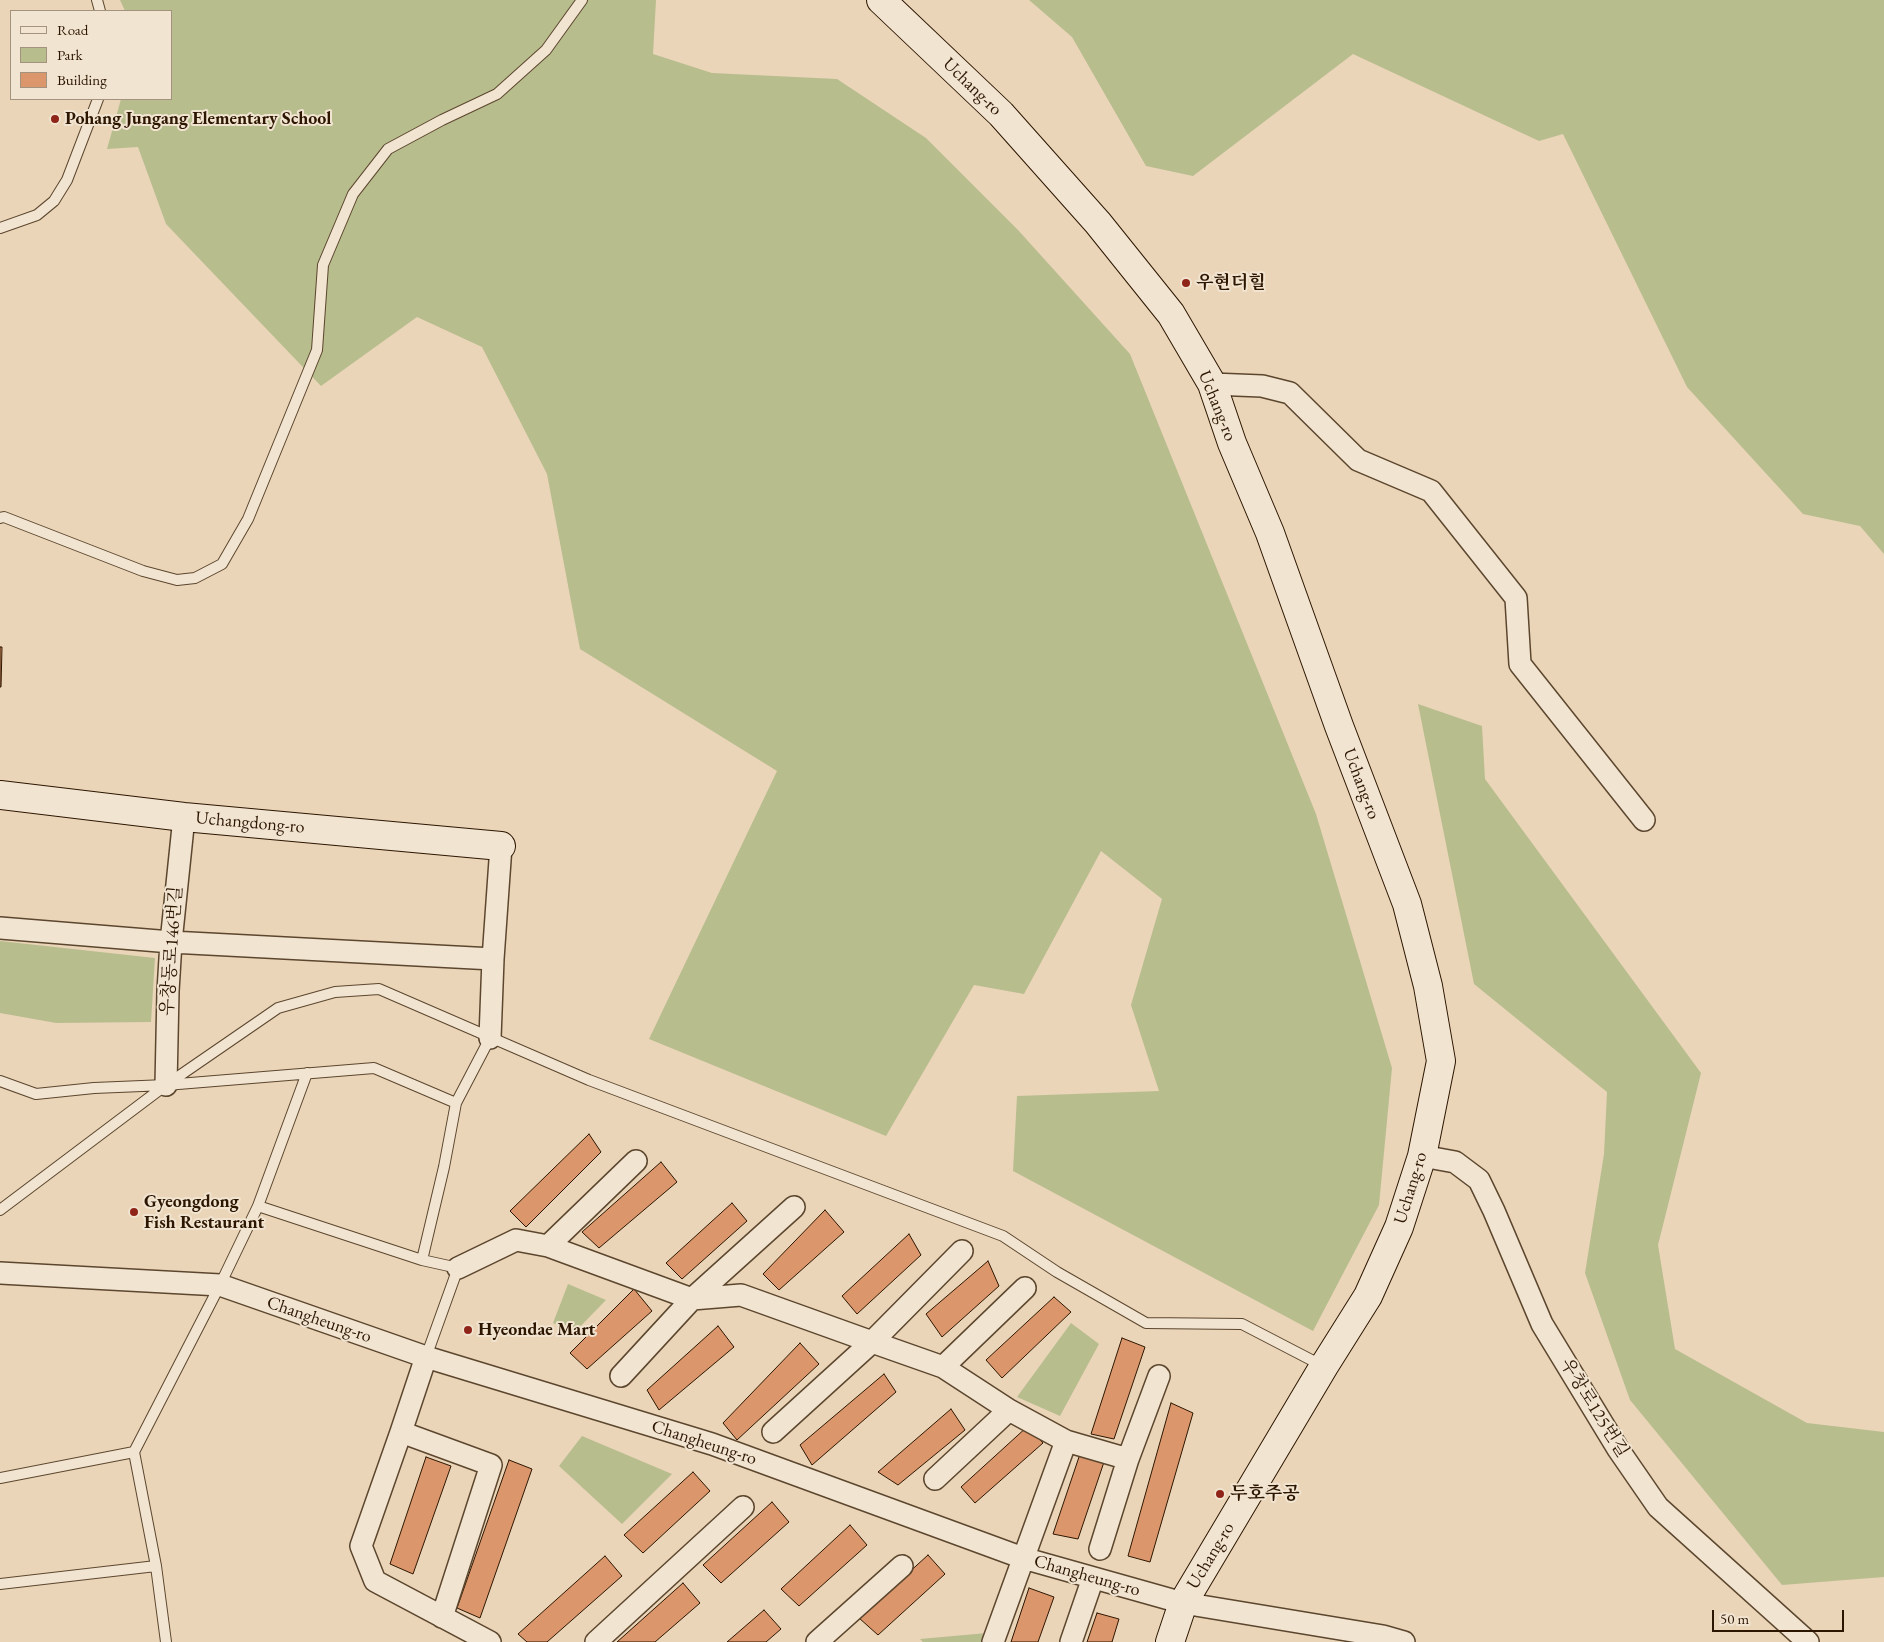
<!DOCTYPE html>
<html>
<head>
<meta charset="utf-8">
<style>
	body { margin:0 }
	#map { position:relative; width:1884px; height:1642px; overflow:hidden; background:#ead5b8; font-family:"EB Garamond",serif }
	canvas { display:block }
	.legend { position:absolute; left:10px; top:10px; width:162px; height:90px; box-sizing:border-box; background:#f1e4d1; border:1px solid #a3927d; margin:0; padding:6px 9px; list-style:none; font-size:15px; color:#2d1600 }
	.legend li { display:flex; align-items:center; gap:10px; height:25px }
	.legend b { width:25px; border:1px solid #a3927d }
	.scale { position:absolute; left:1712px; top:1610px; width:132px; height:22px; box-sizing:border-box; border:2px solid #2d1600; border-top:0; padding-left:6px; font-size:15px; line-height:18px; white-space:nowrap; color:#2d1600; -webkit-text-stroke:4px #f1e4d1; paint-order:stroke }
</style>
</head>
<body>
<div id="map">
<canvas width="1884" height="1642"></canvas>
<ul class="legend">
<li><b style="height:6px;background:#f1e4d1"></b>Road</li>
<li><b style="height:14px;background:#b8bd8e"></b>Park</li>
<li><b style="height:14px;background:#db966c"></b>Building</li>
</ul>
<div class="scale">50 m</div>
</div>
<script>
const ctx = document.querySelector('canvas').getContext('2d');
ctx.lineJoin = 'round';
function fill(path, color) {
  ctx.fillStyle = color;
  ctx.fill(path, 'evenodd');
}
function shape(rows) {
  const path = new Path2D();
  for (const r of rows) {
    path.moveTo(r[0], r[1]);
    for (let i = 2; i < r.length; i += 2) path.lineTo(r[i], r[i + 1]);
  }
  return path;
}
function stroke(path, color, width, dash) {
  ctx.strokeStyle = color;
  ctx.lineWidth = width;
  ctx.lineCap = dash ? 'butt' : 'round';
  ctx.setLineDash(dash || []);
  ctx.stroke(path);
}
function drawText(font, color, halo, rows, align = 'center') {
  ctx.font = font + ' "EB Garamond","Noto Serif KR",serif';
  ctx.lineWidth = 4;
  ctx.setLineDash([]);
  ctx.textBaseline = 'middle';
  ctx.strokeStyle = halo;
  ctx.fillStyle = color;
  for (const [text, x, y, turn = 0] of rows) {
    ctx.save();
    ctx.translate(x, y);
    ctx.rotate((+turn || 0) * Math.PI / 180);
    ctx.textAlign = isNaN(turn) ? turn : align;
    if (halo) ctx.strokeText(text, 0, 0);
    ctx.fillText(text, 0, 0);
    ctx.restore();
  }
}
const green = shape([
	[120,0,656,0,653,54,712,73,837,79,926,138,1018,230,1130,354,1316,814,1392,1068,1379,1205,1313,1331,1013,1171,1017,1096,1159,1091,1131,1005,1162,899,1101,851,1024,994,974,985,886,1136,649,1039,777,771,580,649,547,474,482,347,417,317,321,386,166,224,138,147,107,149,121,99,171,99,171,11,125,11],
	[1029,0,1884,0,1884,554,1860,526,1803,514,1687,387,1563,134,1539,141,1353,54,1193,176,1146,166,1072,37],
	[1418,704,1482,726,1485,779,1701,1073,1658,1245,1675,1349,1807,1423,1884,1432,1884,1577,1782,1585,1630,1400,1585,1273,1604,1154,1607,1092,1474,984],
	[0,941,155,958,151,1022,56,1023,0,1013],
	[568,1284,606,1300,574,1333,553,1323],
	[1071,1323,1099,1344,1060,1416,1017,1397],
	[582,1436,672,1474,622,1524,559,1466],
	[987,1633,984,1642,923,1642,920,1639]
]);
const building = shape([
	[0,647,2,647,1,687,0,687,0,647],
	[589,1134,601,1152,526,1227,510,1211,589,1134],
	[661,1162,677,1182,599,1248,582,1232,661,1162],
	[732,1203,747,1221,682,1279,666,1263,732,1203],
	[825,1210,844,1232,779,1290,763,1274,825,1210],
	[909,1234,921,1255,857,1314,842,1296,909,1234],
	[988,1261,999,1286,942,1337,926,1314,988,1261],
	[634,1289,652,1311,587,1369,570,1353,634,1289],
	[1054,1297,1071,1312,1002,1378,986,1360,1054,1297],
	[718,1326,734,1347,659,1410,647,1390,718,1326],
	[1122,1338,1145,1347,1114,1439,1091,1434,1122,1338],
	[800,1343,819,1364,737,1440,723,1423,800,1343],
	[884,1374,896,1392,812,1465,800,1445,884,1374],
	[1171,1403,1193,1413,1150,1562,1128,1556,1171,1403],
	[951,1409,965,1430,898,1485,878,1472,951,1409],
	[1028,1426,1043,1443,975,1503,961,1487,1028,1426],
	[1080,1454,1104,1462,1078,1539,1053,1534,1080,1454],
	[426,1457,451,1466,413,1574,390,1564,426,1457],
	[509,1460,532,1469,480,1618,457,1608,509,1460],
	[693,1472,710,1491,643,1553,624,1535,693,1472],
	[772,1502,789,1522,721,1583,703,1565,772,1502],
	[850,1525,867,1545,799,1606,781,1589,850,1525],
	[928,1555,945,1574,878,1635,859,1618,928,1555],
	[605,1556,622,1576,547,1642,527,1642,518,1634,605,1556],
	[683,1583,700,1603,655,1642,617,1642,683,1583],
	[1029,1588,1054,1597,1038,1642,1011,1642,1029,1588],
	[764,1610,781,1629,766,1642,727,1642,764,1610],
	[1097,1613,1119,1619,1112,1642,1087,1642,1097,1613]
]);
const lane = shape([
	[97,0,100,11],
	[0,228,37,215,54,201,67,180,98,99],
	[0,518,4,517,143,571,177,580,195,578,222,564,248,519,317,350,323,265,353,194,388,149,442,120,497,94,546,50,582,0],
	[0,1081,36,1094,94,1088,166,1085,278,1008,335,992,379,989,589,1080,1003,1236,1057,1272,1146,1323,1242,1324,1323,1366],
	[258,1206,422,1260,458,1268,426,1357],
	[0,1210,166,1085,374,1068,456,1103],
	[422,1260,444,1167,456,1103,490,1038],
	[134,1452,156,1566,166,1642],
	[0,1478,134,1452,220,1285,258,1206,307,1073],
	[0,1584,156,1566]
]);
const street = shape([
	[1212,384,1262,386,1290,393,1358,460,1431,491,1516,598,1520,664,1644,820],
	[0,928,171,942,493,959],
	[490,1038,493,959,501,846],
	[166,1085,168,991,171,942,184,817],
	[1422,1156,1455,1162,1479,1180,1494,1211,1542,1324,1618,1449,1658,1507,1808,1642],
	[548,1246,692,1299,621,1376],
	[962,1251,872,1342,943,1367,1025,1288],
	[458,1268,516,1240,548,1246,636,1161],
	[0,1273,220,1285,426,1357,712,1444,1023,1558,1183,1603,1383,1636,1404,1642],
	[692,1299,741,1295,872,1342,773,1432],
	[692,1299,794,1207],
	[426,1357,401,1432,361,1546,375,1581,490,1642],
	[401,1432,491,1465,442,1617],
	[1066,1441,1128,1459,1100,1549],
	[1128,1459,1159,1376],
	[935,1479,1009,1410,943,1367],
	[596,1642,743,1507],
	[817,1642,902,1566],
	[993,1642,1066,1441,1009,1410],
	[1071,1642,1093,1578]
]);
const secondary = shape([
	[881,0,1001,114,1098,223,1171,314,1212,384,1232,443,1270,533,1339,726,1407,904,1428,986,1441,1061,1422,1156,1399,1227,1368,1296,1324,1366,1183,1603,1170,1642],
	[0,795,184,817,501,846]
]);
const markers = [
	[55,119,5,"#8f2418"],
	[1186,283,5,"#8f2418"],
	[134,1212,5,"#8f2418"],
	[468,1330,5,"#8f2418"],
	[1220,1494,5,"#8f2418"]
];
const streetNames = [
	["Uchang-ro",972,87,44],
	["Uchang-ro",1217,406,68],
	["Uchang-ro",1361,784,69],
	["Uchangdong-ro",250,823,5],
	["우창동로146번길",172,951,-86],
	["Uchang-ro",1411,1188,-73],
	["Changheung-ro",319,1320,19],
	["우창로125번길",1594,1408,58],
	["Changheung-ro",704,1443,18],
	["Uchang-ro",1211,1556,-59],
	["Changheung-ro",1087,1576,16]
];
const poiNames = [
	["Pohang Jungang Elementary School",65,119],
	["우현더힐",1196,283],
	["Gyeongdong",144,1202],
	["Fish Restaurant",144,1223],
	["Hyeondae Mart",478,1330],
	["두호주공",1230,1494]
];
fill(green, '#b8bd8e');
fill(building, '#db966c');
stroke(building, '#2d1600', 1);
stroke(lane, '#5c462e', 12);
stroke(street, '#5c462e', 24);
stroke(secondary, '#2d1600', 30);
stroke(lane, '#f1e4d1', 10);
stroke(street, '#f1e4d1', 21);
stroke(secondary, '#f1e4d1', 28);
for (const [x, y, r, color] of markers) {
  const dot = new Path2D();
  dot.arc(x, y, r, 0, 2 * Math.PI);
  ctx.fillStyle = color;
  ctx.fill(dot);
  stroke(dot, '#f1e4d1', 2);
}
drawText('18px', '#2d1600', '#f1e4d1', streetNames);
drawText('bold 18px', '#2d1600', '#f1e4d1', poiNames, 'left');
</script>
</body>
</html>
